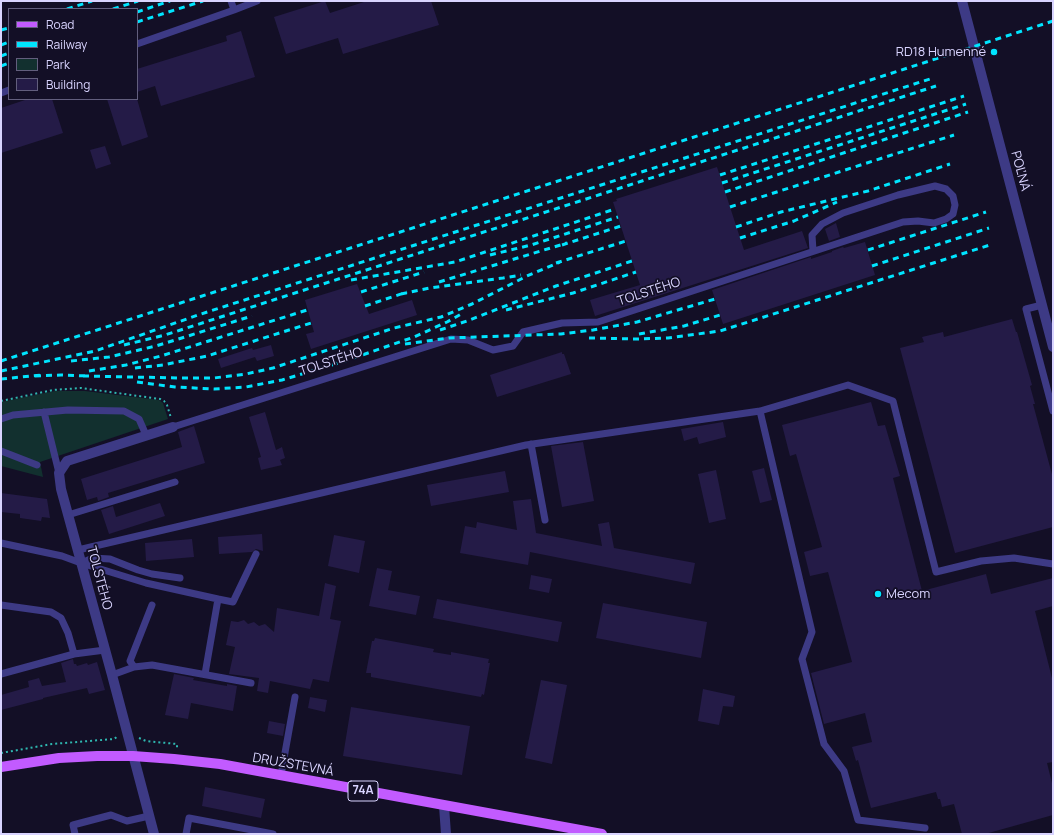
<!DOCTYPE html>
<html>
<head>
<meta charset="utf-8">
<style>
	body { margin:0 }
	#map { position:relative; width:1054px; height:835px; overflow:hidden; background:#130f26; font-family:Manrope,sans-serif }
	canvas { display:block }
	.frame { position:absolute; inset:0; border:2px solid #d9d4ff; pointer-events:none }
	.legend { position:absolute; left:8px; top:8px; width:130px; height:92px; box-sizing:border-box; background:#130f26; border:1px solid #625e7d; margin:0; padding:5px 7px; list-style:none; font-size:12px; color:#d9d4ff }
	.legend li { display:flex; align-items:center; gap:8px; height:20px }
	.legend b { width:20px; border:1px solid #625e7d }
</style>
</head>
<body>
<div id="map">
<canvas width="1054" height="835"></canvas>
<div class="frame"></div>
<ul class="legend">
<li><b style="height:5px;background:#c25bff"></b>Road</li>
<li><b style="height:5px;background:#00e5ff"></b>Railway</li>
<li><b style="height:11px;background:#12302f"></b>Park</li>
<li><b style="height:11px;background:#241b47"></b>Building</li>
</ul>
</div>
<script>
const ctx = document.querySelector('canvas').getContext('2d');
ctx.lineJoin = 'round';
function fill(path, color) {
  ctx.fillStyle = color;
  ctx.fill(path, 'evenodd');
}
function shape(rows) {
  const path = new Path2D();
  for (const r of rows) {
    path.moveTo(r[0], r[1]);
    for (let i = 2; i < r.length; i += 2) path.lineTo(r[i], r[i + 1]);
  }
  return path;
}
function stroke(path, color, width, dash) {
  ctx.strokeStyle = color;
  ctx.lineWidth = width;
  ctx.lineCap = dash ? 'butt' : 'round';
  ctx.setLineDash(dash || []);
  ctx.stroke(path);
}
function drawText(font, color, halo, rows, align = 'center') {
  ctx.font = font + ' Manrope,sans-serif';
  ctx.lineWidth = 3.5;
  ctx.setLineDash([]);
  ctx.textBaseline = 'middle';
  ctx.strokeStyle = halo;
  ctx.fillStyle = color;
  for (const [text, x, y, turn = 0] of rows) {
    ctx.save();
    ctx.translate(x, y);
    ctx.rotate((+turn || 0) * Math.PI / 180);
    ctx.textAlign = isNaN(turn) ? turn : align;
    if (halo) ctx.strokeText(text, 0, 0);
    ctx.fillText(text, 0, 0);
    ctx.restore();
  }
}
const green = shape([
	[55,391,85,391,159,400,163,403,168,419,40,462,43,477,1,466,1,402]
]);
const building = shape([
	[325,1,330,13,367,1,431,1,439,25,343,54,338,38,286,54,274,17],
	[241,31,255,77,161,106,155,86,137,92,137,69,227,41,226,36],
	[28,99,52,99,63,133,1,153,1,108],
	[107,99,137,99,148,137,122,146],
	[105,146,111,164,96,169,90,150],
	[717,167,744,250,802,231,808,248,595,316,590,300,640,285,613,202,617,201,616,199],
	[836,223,840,237,829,241,825,229],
	[865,242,875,275,723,324,712,290,811,257,811,259,832,252,832,251,843,247,844,248],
	[357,284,369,314,412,300,417,315,311,349,306,334,314,332,305,300],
	[1012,319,1016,332,1017,332,1032,385,1030,386,1035,404,1033,404,1053,478,1053,527,955,553,900,348,924,342,922,337,943,332,944,337],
	[271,345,274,356,257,361,255,357,221,368,218,359,252,348,253,350],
	[562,352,562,354,564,354,571,374,497,397,490,375],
	[871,402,878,426,885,425,900,476,893,478,922,591,986,574,991,594,1053,578,1053,606,1035,611,1053,682,1053,762,1047,763,1053,787,1053,815,985,834,962,834,954,804,942,807,940,799,938,799,936,792,871,808,858,760,856,761,852,747,872,742,865,713,824,724,811,673,852,662,828,572,810,576,804,552,822,547,796,454,790,456,782,425],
	[265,412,276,450,282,447,285,458,280,460,282,465,261,470,258,458,261,457,249,417],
	[723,422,726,437,699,444,697,437,684,441,681,429],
	[194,426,205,463,108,493,109,497,98,501,97,497,87,500,81,479,182,447,178,432],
	[583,442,594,501,562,507,551,446],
	[764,468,772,500,760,503,752,471],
	[716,470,726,519,709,523,698,474],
	[505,471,509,492,431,506,427,485],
	[1,493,47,499,50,518,42,517,41,521,20,518,20,514,1,512],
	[531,499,536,533,602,546,598,524,609,522,614,548,695,563,691,584,530,552,528,565,460,553,465,526,476,528,477,522,517,530,513,501],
	[160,503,165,516,109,534,101,510,113,506,116,517],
	[262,534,263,551,256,549,252,552,219,554,218,537],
	[334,535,365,541,359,573,328,566],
	[192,539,194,557,146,561,145,543],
	[377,568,392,571,388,590,420,596,416,615,369,606],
	[531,575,552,579,549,593,529,589],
	[325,583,336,586,330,619,341,621,329,682,313,679,310,689,270,681,268,693,257,691,259,678,229,674,235,647,226,645,231,621,238,622,244,620,248,624,254,622,259,626,265,624,274,632,277,608,319,616],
	[437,599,562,622,558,642,433,618],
	[603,603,707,622,701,658,596,638],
	[375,638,434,649,433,652,451,655,451,652,489,659,488,663,490,663,484,695,482,694,481,697,371,677,371,673,366,673,372,641,374,641],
	[73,659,74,664,76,664,77,666,87,663,88,665,97,662,105,690,89,694,87,688,43,698,43,699,1,710,1,695,29,687,28,681,39,678,42,686,66,682,61,663],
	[174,674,194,678,193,680,227,686,227,684,237,686,233,711,191,703,188,719,165,715],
	[541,680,567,685,552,764,525,758],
	[703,689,735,696,733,707,723,706,719,725,698,721],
	[310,697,327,700,325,712,308,708],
	[351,707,470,726,462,775,343,756],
	[269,721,285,724,283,736,267,733],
	[205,787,265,799,261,818,202,806]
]);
const path = shape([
	[1,401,53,390,81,388,160,399,164,401,167,405,171,418],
	[139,738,146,741,177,744,177,749],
	[1,753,52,744,114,739,118,736]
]);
const lane = shape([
	[231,1,234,10,257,1],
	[137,44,234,10],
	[1,93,9,90],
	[1042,305,1026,309,1053,411],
	[760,411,812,632,802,659,824,744,844,771,858,820,925,828],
	[44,412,59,473],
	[1,419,13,415,68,410,124,411,139,419,146,435],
	[173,427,451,339,468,340,493,350,513,346,523,332,562,323,598,322,903,222,918,221,934,223,946,219,953,214,955,205,953,196,946,189,935,186,898,195,843,213,822,224,812,235,813,251],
	[531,444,545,520],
	[1,451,37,465],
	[68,515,175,482],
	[1,543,62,556,81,563,146,583,218,599,205,674],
	[78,550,526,445,760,411,848,385,893,401,936,572,981,561,1014,558,1053,564],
	[81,563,93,558,110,559,138,570,152,574,180,578],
	[218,599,233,602,256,554],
	[1,605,51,612,61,618,68,633,74,654],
	[134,667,130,661,152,605],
	[1,674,74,654,105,650],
	[112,675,134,667,152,665,251,683],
	[281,775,295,697],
	[75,834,73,825,111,815,127,821,149,816],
	[186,834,189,818,273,834]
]);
const street = shape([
	[962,1,1053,347],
	[444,806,446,834],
	[154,834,112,675,61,489,59,473,67,461,173,427]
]);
const primary = shape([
	[1,767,59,758,97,756,133,756,174,759,220,764,602,834]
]);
const rail = shape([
	[67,9,92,1],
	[113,9,138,1],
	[137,12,170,1],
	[137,22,203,1],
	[1,30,9,28],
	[1,45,9,42],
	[1,56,9,53],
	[1,66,9,63],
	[720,175,964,96],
	[722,183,966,104],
	[725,192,968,112],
	[730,207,954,135],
	[736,227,781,212,868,191,950,164],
	[740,238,794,221,837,202],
	[562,245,621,226],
	[868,250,986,212],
	[490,255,531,245,618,217],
	[556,263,626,241],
	[872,266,989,228],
	[351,280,455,262,615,209],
	[439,282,567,243],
	[361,292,424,272],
	[401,294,430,288,503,278,521,275],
	[365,306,407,292],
	[506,310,573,293,636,272],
	[440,330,467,321,556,286,632,261],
	[639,334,684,326,720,315],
	[589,338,638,339,668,338,720,331,993,244],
	[405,344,449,338,561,334,593,330,637,322,715,299],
	[124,345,165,335,936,86],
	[1,361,1053,21],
	[71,361,109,357,156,346,252,316],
	[135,368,163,365,207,356,311,323],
	[1,371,95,351,201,314,933,78],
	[89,371,126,365,161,356,307,310],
	[35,376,61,375,89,376],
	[83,376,180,378,214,378,246,374,273,368,394,328,441,317,472,304,527,276,560,262],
	[1,379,41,375],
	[137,382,175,387,214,389,246,387,282,380,345,361,414,337,447,322,463,313]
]);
const markers = [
	[994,52,4,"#00e5ff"],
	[878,594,4,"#00e5ff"]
];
const shields = [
	[363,791,30]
];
const shieldNames = [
	["74A",363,791]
];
const poiNames = [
	["RD18 Humenné",986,52],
	["Mecom",886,594,"left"]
];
const streetNames = [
	["POĽNÁ",1020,171,75],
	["TOLSTÉHO",649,292,-18],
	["TOLSTÉHO",331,362,-18],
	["TOLSTÉHO",99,578,75],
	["DRUŽSTEVNÁ",293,765,10]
];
fill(green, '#12302f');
fill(building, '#241b47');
stroke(path, '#2fb8b0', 2, [2, 3]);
stroke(lane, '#3d3a85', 7);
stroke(street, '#3d3a85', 10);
stroke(primary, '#c25bff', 10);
stroke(rail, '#00e5ff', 3, [6, 5]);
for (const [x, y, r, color] of markers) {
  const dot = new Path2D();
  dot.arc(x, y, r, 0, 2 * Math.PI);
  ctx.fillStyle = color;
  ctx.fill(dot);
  stroke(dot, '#130f26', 1.5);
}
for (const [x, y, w] of shields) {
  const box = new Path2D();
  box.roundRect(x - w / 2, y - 10, w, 20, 3);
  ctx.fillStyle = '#130f26';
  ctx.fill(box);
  stroke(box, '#d9d4ff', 1);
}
drawText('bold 12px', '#d9d4ff', null, shieldNames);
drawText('13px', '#d9d4ff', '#130f26', poiNames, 'right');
drawText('13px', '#d9d4ff', '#130f26', streetNames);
</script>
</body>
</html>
